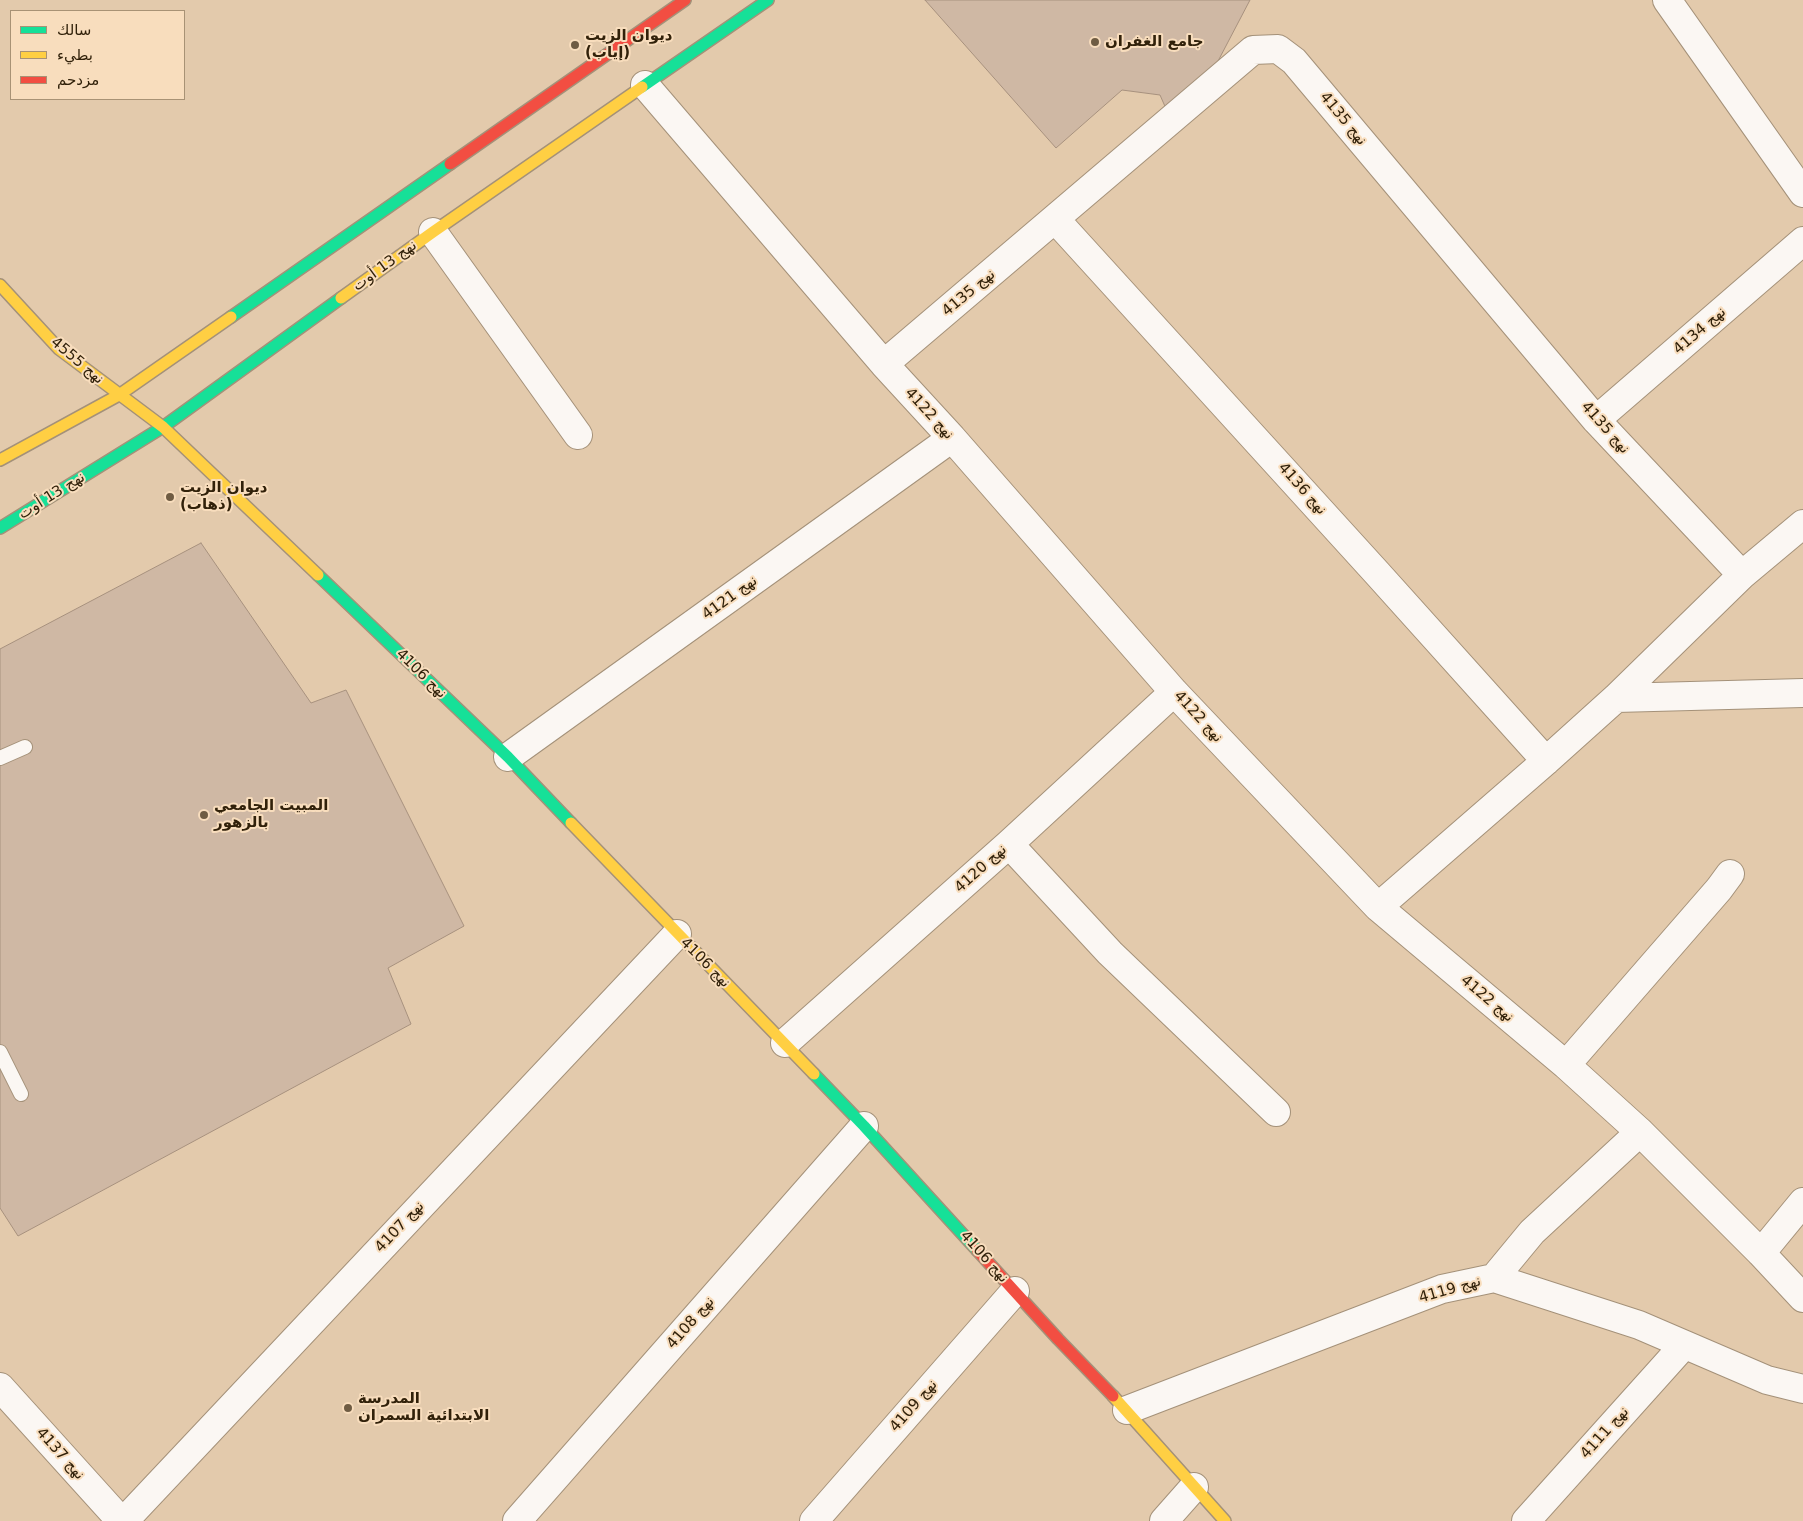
<!DOCTYPE html>
<html>
<head>
<meta charset="utf-8">
<style>
	body { margin:0 }
	#map { position:relative; width:1803px; height:1521px; overflow:hidden; background:#e3caac; font-family:"DejaVu Sans","Noto Naskh Arabic",sans-serif }
	canvas { display:block }
	.legend { position:absolute; left:10px; top:10px; width:175px; height:90px; box-sizing:border-box; background:#f8ddbd; border:1px solid #a89275; margin:0; padding:6px 9px; list-style:none; font-size:15px; color:#31210a }
	.legend li { display:flex; align-items:center; gap:10px; height:25px }
	.legend b { width:25px; border:1px solid #a89275 }
</style>
</head>
<body>
<div id="map">
<canvas width="1803" height="1521"></canvas>
<ul class="legend">
<li><b style="height:6px;background:#16e098"></b>سالك</li>
<li><b style="height:6px;background:#ffcf43"></b>بطيء</li>
<li><b style="height:6px;background:#f24e42"></b>مزدحم</li>
</ul>
</div>
<script>
const ctx = document.querySelector('canvas').getContext('2d');
ctx.lineJoin = 'round';
function fill(path, color) {
  ctx.fillStyle = color;
  ctx.fill(path, 'evenodd');
}
function shape(rows) {
  const path = new Path2D();
  for (const r of rows) {
    path.moveTo(r[0], r[1]);
    for (let i = 2; i < r.length; i += 2) path.lineTo(r[i], r[i + 1]);
  }
  return path;
}
function stroke(path, color, width, dash) {
  ctx.strokeStyle = color;
  ctx.lineWidth = width;
  ctx.lineCap = dash ? 'butt' : 'round';
  ctx.setLineDash(dash || []);
  ctx.stroke(path);
}
function drawText(font, color, halo, rows, align = 'center') {
  ctx.font = font + ' "DejaVu Sans","Noto Naskh Arabic",sans-serif';
  ctx.lineWidth = 4;
  ctx.setLineDash([]);
  ctx.textBaseline = 'middle';
  ctx.strokeStyle = halo;
  ctx.fillStyle = color;
  for (const [text, x, y, turn = 0] of rows) {
    ctx.save();
    ctx.translate(x, y);
    ctx.rotate((+turn || 0) * Math.PI / 180);
    ctx.textAlign = isNaN(turn) ? turn : align;
    if (halo) ctx.strokeText(text, 0, 0);
    ctx.fillText(text, 0, 0);
    ctx.restore();
  }
}
const building = shape([
	[925,0,1250,0,1206,84,1167,111,1160,95,1122,90,1056,148,925,0],
	[201,543,311,703,346,690,464,926,388,968,411,1024,18,1236,0,1208,0,649,201,543]
]);
const lane = shape([
	[0,758,25,747],
	[0,1052,21,1094]
]);
const street = shape([
	[1667,0,1803,193],
	[645,85,884,364,952,438,1174,692,1378,907,1566,1065,1640,1132,1761,1253,1803,1298],
	[1055,219,1377,573,1546,761],
	[433,232,578,435],
	[884,364,1253,50,1278,49,1294,61,1596,420,1742,575],
	[1596,420,1803,241],
	[1616,698,1803,693],
	[508,757,952,438],
	[1009,844,1110,953,1276,1112],
	[1378,907,1546,761,1616,698,1742,575,1803,524],
	[785,1043,1009,844,1174,692],
	[1566,1065,1719,889,1730,874],
	[1761,1253,1803,1202],
	[1494,1278,1532,1232,1640,1132],
	[0,1387,121,1521],
	[1127,1410,1442,1289,1494,1278,1639,1325,1767,1380,1803,1389],
	[124,1521,677,934],
	[517,1521,864,1126],
	[814,1521,1015,1291],
	[1164,1521,1194,1487],
	[1526,1521,1684,1345]
]);
const fast = shape([
	[642,87,768,0],
	[231,317,450,164],
	[0,528,163,427,341,298],
	[318,575,508,757,571,823],
	[814,1074,864,1126,977,1250]
]);
const slow = shape([
	[0,285,59,349,163,427,318,575],
	[341,298,433,232,642,87],
	[0,460,119,395,231,317],
	[571,823,814,1074],
	[1113,1396,1225,1521]
]);
const jam = shape([
	[450,164,685,0],
	[977,1250,1058,1339,1113,1396]
]);
const markers = [
	[1095,42,5,"#6f5c43"],
	[575,45,5,"#6f5c43"],
	[170,497,5,"#6f5c43"],
	[204,815,5,"#6f5c43"],
	[348,1408,5,"#6f5c43"]
];
const poiNames = [
	["ديوان الزيت",585,36],
	["(إياب)",585,53],
	["جامع الغفران",1105,42],
	["ديوان الزيت",180,488],
	["(ذهاب)",180,505],
	["المبيت الجامعي",214,806],
	["بالزهور",214,823],
	["المدرسة",358,1399],
	["الابتدائية السمران",358,1416]
];
const streetNames = [
	["نهج 4135",1343,119,50],
	["نهج 13 أوت",385,266,-36],
	["نهج 4135",969,293,-40],
	["نهج 4134",1700,331,-41],
	["نهج 4555",77,361,40],
	["نهج 4122",929,414,47],
	["نهج 4135",1605,428,48],
	["نهج 4136",1302,489,48],
	["نهج 13 أوت",52,496,-32],
	["نهج 4121",730,598,-36],
	["نهج 4106",421,674,44],
	["نهج 4122",1198,717,47],
	["نهج 4120",981,869,-42],
	["نهج 4106",705,963,45],
	["نهج 4122",1487,999,40],
	["نهج 4107",400,1227,-47],
	["نهج 4106",984,1257,48],
	["نهج 4119",1450,1290,-16],
	["نهج 4108",691,1323,-49],
	["نهج 4109",914,1406,-49],
	["نهج 4111",1605,1433,-48],
	["نهج 4137",60,1454,48]
];
fill(building, '#cfb8a4');
stroke(building, '#a7917e', 1);
stroke(lane, '#a49179', 16);
stroke(street, '#a49179', 30);
stroke(fast, '#a49179', 14);
stroke(slow, '#a49179', 14);
stroke(jam, '#a49179', 14);
stroke(lane, '#fbf7f3', 14);
stroke(street, '#fbf7f3', 28);
stroke(fast, '#16e098', 11);
stroke(slow, '#ffcf43', 11);
stroke(jam, '#f24e42', 11);
for (const [x, y, r, color] of markers) {
  const dot = new Path2D();
  dot.arc(x, y, r, 0, 2 * Math.PI);
  ctx.fillStyle = color;
  ctx.fill(dot);
  stroke(dot, '#f8ddbd', 2);
}
drawText('bold 15px', '#31210a', '#f8ddbd', poiNames, 'left');
drawText('15px', '#31210a', '#f8ddbd', streetNames);
</script>
</body>
</html>
